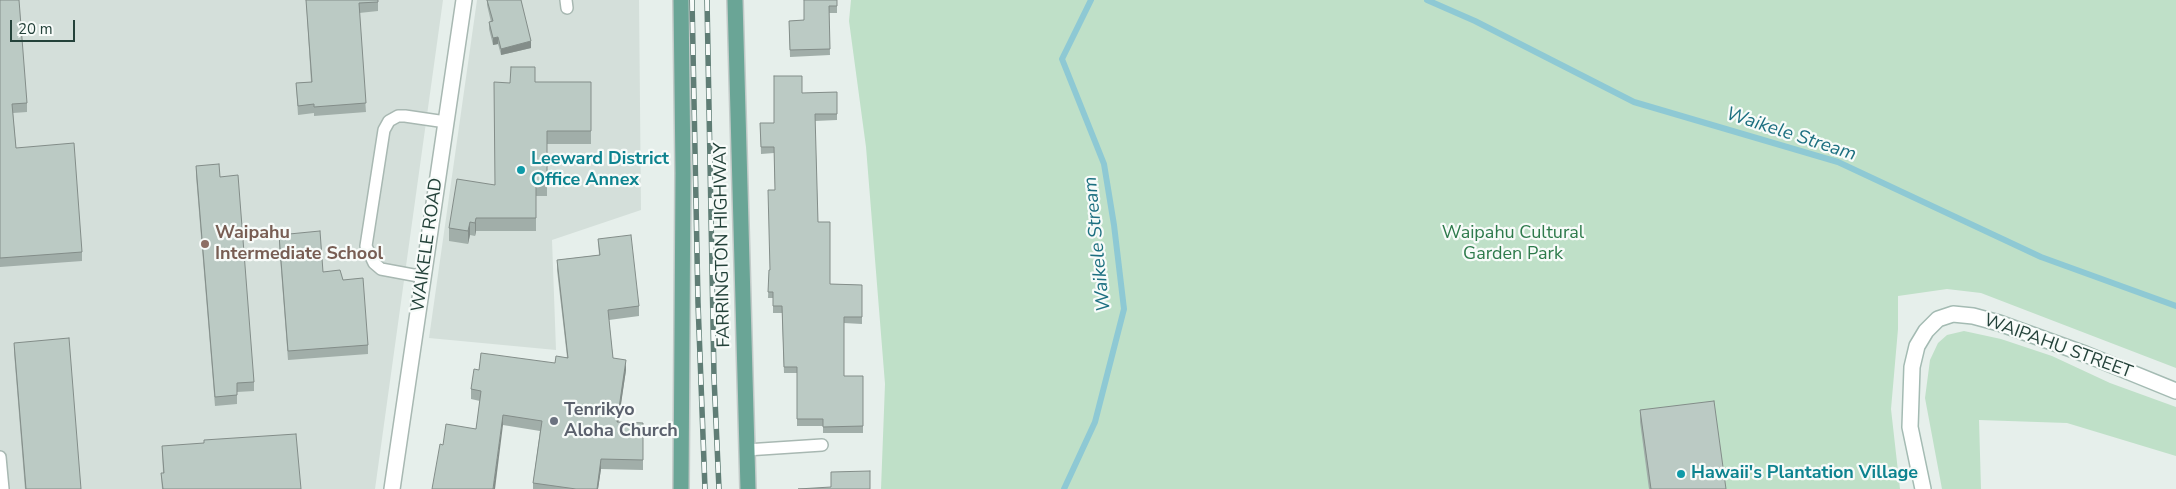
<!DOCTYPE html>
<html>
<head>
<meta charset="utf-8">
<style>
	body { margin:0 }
	#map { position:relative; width:2176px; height:489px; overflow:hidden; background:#e6efeb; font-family:"Nunito Sans",sans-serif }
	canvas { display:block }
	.scale { position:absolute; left:10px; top:20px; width:65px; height:22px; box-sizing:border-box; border:2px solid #24423a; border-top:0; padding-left:6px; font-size:15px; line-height:18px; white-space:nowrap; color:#24423a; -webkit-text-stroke:4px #f7fbf9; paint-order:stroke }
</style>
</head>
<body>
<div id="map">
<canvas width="2176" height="489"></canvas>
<div class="scale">20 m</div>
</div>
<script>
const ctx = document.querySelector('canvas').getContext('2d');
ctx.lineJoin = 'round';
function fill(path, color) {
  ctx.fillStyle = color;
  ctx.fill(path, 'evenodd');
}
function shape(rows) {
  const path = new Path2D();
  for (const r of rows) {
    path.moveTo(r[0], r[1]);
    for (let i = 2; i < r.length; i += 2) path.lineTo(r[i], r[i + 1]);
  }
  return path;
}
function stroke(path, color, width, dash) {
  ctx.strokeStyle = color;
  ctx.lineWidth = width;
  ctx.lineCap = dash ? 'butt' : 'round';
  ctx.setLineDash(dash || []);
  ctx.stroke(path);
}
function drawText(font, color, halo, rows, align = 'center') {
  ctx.font = font + ' "Nunito Sans",sans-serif';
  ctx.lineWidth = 4.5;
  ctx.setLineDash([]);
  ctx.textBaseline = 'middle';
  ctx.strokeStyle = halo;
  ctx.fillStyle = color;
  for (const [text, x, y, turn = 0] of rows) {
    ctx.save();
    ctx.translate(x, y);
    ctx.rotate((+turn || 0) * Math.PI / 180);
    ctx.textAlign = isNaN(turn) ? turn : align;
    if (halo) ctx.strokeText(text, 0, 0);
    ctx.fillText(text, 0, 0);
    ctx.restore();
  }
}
const built = shape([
	[0,0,443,0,375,489,0,489],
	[477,0,639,0,641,210,552,240,556,350,429,338]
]);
const green = shape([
	[851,0,2176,0,2176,368,1981,293,1947,289,1898,296,1898,329,1891,409,1900,489,881,489,885,384,866,147,849,21],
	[1964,331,2001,339,2052,356,2110,383,2176,407,2176,456,2067,423,1979,420,1981,489,1942,489,1925,398,1930,360,1938,343,1947,335]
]);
const stream = shape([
	[1427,0,1475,21,1634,102,1838,162,2041,257,2176,306],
	[1064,489,1095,422,1124,309,1114,225,1104,164,1062,59,1091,0]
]);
const lane = shape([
	[566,0,567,8],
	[424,277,381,269,374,263,366,246,384,130,389,121,398,116,405,116,446,122],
	[746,450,822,445],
	[0,457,3,489]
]);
const street = shape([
	[392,489,464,0]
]);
const secondary = shape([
	[1923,489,1910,427,1912,367,1917,346,1926,331,1938,319,1953,314,1973,316,1999,323,2085,354,2176,391]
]);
const primary = shape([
	[681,0,683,173,681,489],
	[735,0,748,489]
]);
const rail = shape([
	[692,0,698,303,705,489],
	[707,0,714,377,719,489]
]);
const wall = shape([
	[0,0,27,103,27,112,13,113,16,148,82,252,82,261,0,267],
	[306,0,378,0,378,11,359,13,366,112,314,116,314,113,298,115,296,83,311,82],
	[487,0,521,0,531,48,501,55,498,44,493,45,489,29,489,22,491,22,487,5],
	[837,0,837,13,829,13,830,55,790,57,789,21,804,20],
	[535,82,591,82,591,144,547,144,547,196,536,196,536,231,476,231,475,236,470,235,468,244,449,241,449,228,495,185],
	[837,92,837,120,815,121,818,222,830,284,862,285,862,324,844,323,844,376,863,376,863,433,823,433,823,426,797,426,797,373,784,373,782,313,773,313,773,298,768,298,769,270,770,270,775,190,774,153,761,154,760,123,774,123,802,93],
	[196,166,220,177,254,382,254,391,237,392,237,404,215,406,196,176],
	[279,235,323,272,343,280,368,345,368,354,288,360,279,244],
	[598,239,639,306,639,316,609,320,613,358,626,370,618,422,643,423,643,470,601,469,598,489,533,489,533,483,540,431,503,425,443,445,476,429,480,401,471,399,471,389,479,370,555,363,567,357,557,270,557,260,599,255],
	[14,343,81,489,25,489,14,352],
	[1640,410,1726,489,1649,489,1640,422],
	[162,446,301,489,162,489,161,473,163,473]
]);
const shadedWall = shape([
	[498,37,498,44,493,45,493,38],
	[531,41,531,48,501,55,501,49],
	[476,218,476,231,475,236,475,223],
	[470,222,470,235,468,244,468,231],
	[626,360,626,370,617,432,617,422],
	[503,415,503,425,495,489,493,489],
	[601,459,601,469,598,489,597,489]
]);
const building = shape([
	[0,0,19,0,27,103,12,104,16,148,74,143,82,252,0,258,0,0],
	[306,0,378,0,378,2,359,3,366,103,314,107,314,104,298,106,296,83,312,82,306,0],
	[487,0,521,0,531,41,501,49,498,37,493,38,489,22,493,21,487,0],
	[804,0,837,0,837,6,829,6,830,49,790,50,789,21,804,20,804,0],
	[511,67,535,67,535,82,591,82,591,131,547,131,547,183,536,183,536,218,476,218,475,223,470,222,468,231,449,228,457,179,495,185,494,82,510,83,511,67],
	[774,76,802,76,802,93,837,92,837,114,815,114,818,222,830,222,830,284,862,285,862,317,844,317,844,376,863,376,863,426,823,427,823,419,797,419,797,367,784,367,782,306,773,306,773,292,768,292,769,270,770,270,768,190,775,190,774,147,761,147,760,123,774,123,774,76],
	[219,164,220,177,238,175,254,382,237,383,237,395,215,397,196,166,219,164],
	[320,231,323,272,340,270,343,280,363,278,368,345,288,351,279,235,320,231],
	[631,235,639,306,608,310,613,358,626,360,617,422,643,423,643,460,601,459,597,489,576,489,533,483,542,421,503,415,493,489,432,489,440,444,443,445,446,424,476,429,481,391,471,389,474,369,479,370,481,353,555,363,556,356,568,358,557,260,600,255,598,239,631,235],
	[69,338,81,489,26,489,14,343,69,338],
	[1714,401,1726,489,1651,489,1640,410,1714,401],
	[296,434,301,489,163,489,161,473,164,473,162,446,204,443,204,440,296,434],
	[870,471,870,489,798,489,831,487,831,472,870,471]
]);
const markers = [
	[521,170,5,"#0f9aa8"],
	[205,244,5,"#8d6e63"],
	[554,421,5,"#6b7280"],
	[1681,474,5,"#0f9aa8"]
];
const cultureNames = [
	["Leeward District",531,160],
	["Office Annex",531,181],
	["Hawaii's Plantation Village",1691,474]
];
const educationNames = [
	["Waipahu",215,234],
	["Intermediate School",215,255]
];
const parkNames = [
	["Waipahu Cultural",1513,234],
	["Garden Park",1513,255]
];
const streetNames = [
	["WAIKELE ROAD",428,245,-82],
	["FARRINGTON HIGHWAY",723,245,-91],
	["WAIPAHU STREET",2058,347,20]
];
const worshipNames = [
	["Tenrikyo",564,411],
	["Aloha Church",564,432]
];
const waterNames = [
	["Waikele Stream",1791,135,18],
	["Waikele Stream",1098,244,-96]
];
fill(built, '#d4dfda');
fill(green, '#bfe0c8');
stroke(stream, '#8ec9d4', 6);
stroke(lane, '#a8b8b2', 14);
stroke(street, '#a8b8b2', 18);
stroke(secondary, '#a4bbb3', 18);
stroke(primary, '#c2cac8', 18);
stroke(lane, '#fff', 11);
stroke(street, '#fff', 15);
stroke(secondary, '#fff', 15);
stroke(primary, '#6aa596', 15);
stroke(rail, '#5f7d75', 5.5);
stroke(rail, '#f7fbf9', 4, [11]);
fill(wall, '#a1aea9');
fill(shadedWall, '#838d89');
fill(building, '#bbcac4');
stroke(building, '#838d89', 1);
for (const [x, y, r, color] of markers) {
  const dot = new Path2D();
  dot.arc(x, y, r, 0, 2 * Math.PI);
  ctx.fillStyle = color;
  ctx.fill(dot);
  stroke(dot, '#f7fbf9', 2);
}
drawText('bold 18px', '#0d838f', '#f7fbf9', cultureNames, 'left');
drawText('bold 18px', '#785e54', '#f7fbf9', educationNames, 'left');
drawText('18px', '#2d7a4b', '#f7fbf9', parkNames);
drawText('18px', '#24423a', '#f7fbf9', streetNames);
drawText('bold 18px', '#5b616d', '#f7fbf9', worshipNames, 'left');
drawText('italic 19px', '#1c6f80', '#f7fbf9', waterNames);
</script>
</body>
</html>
